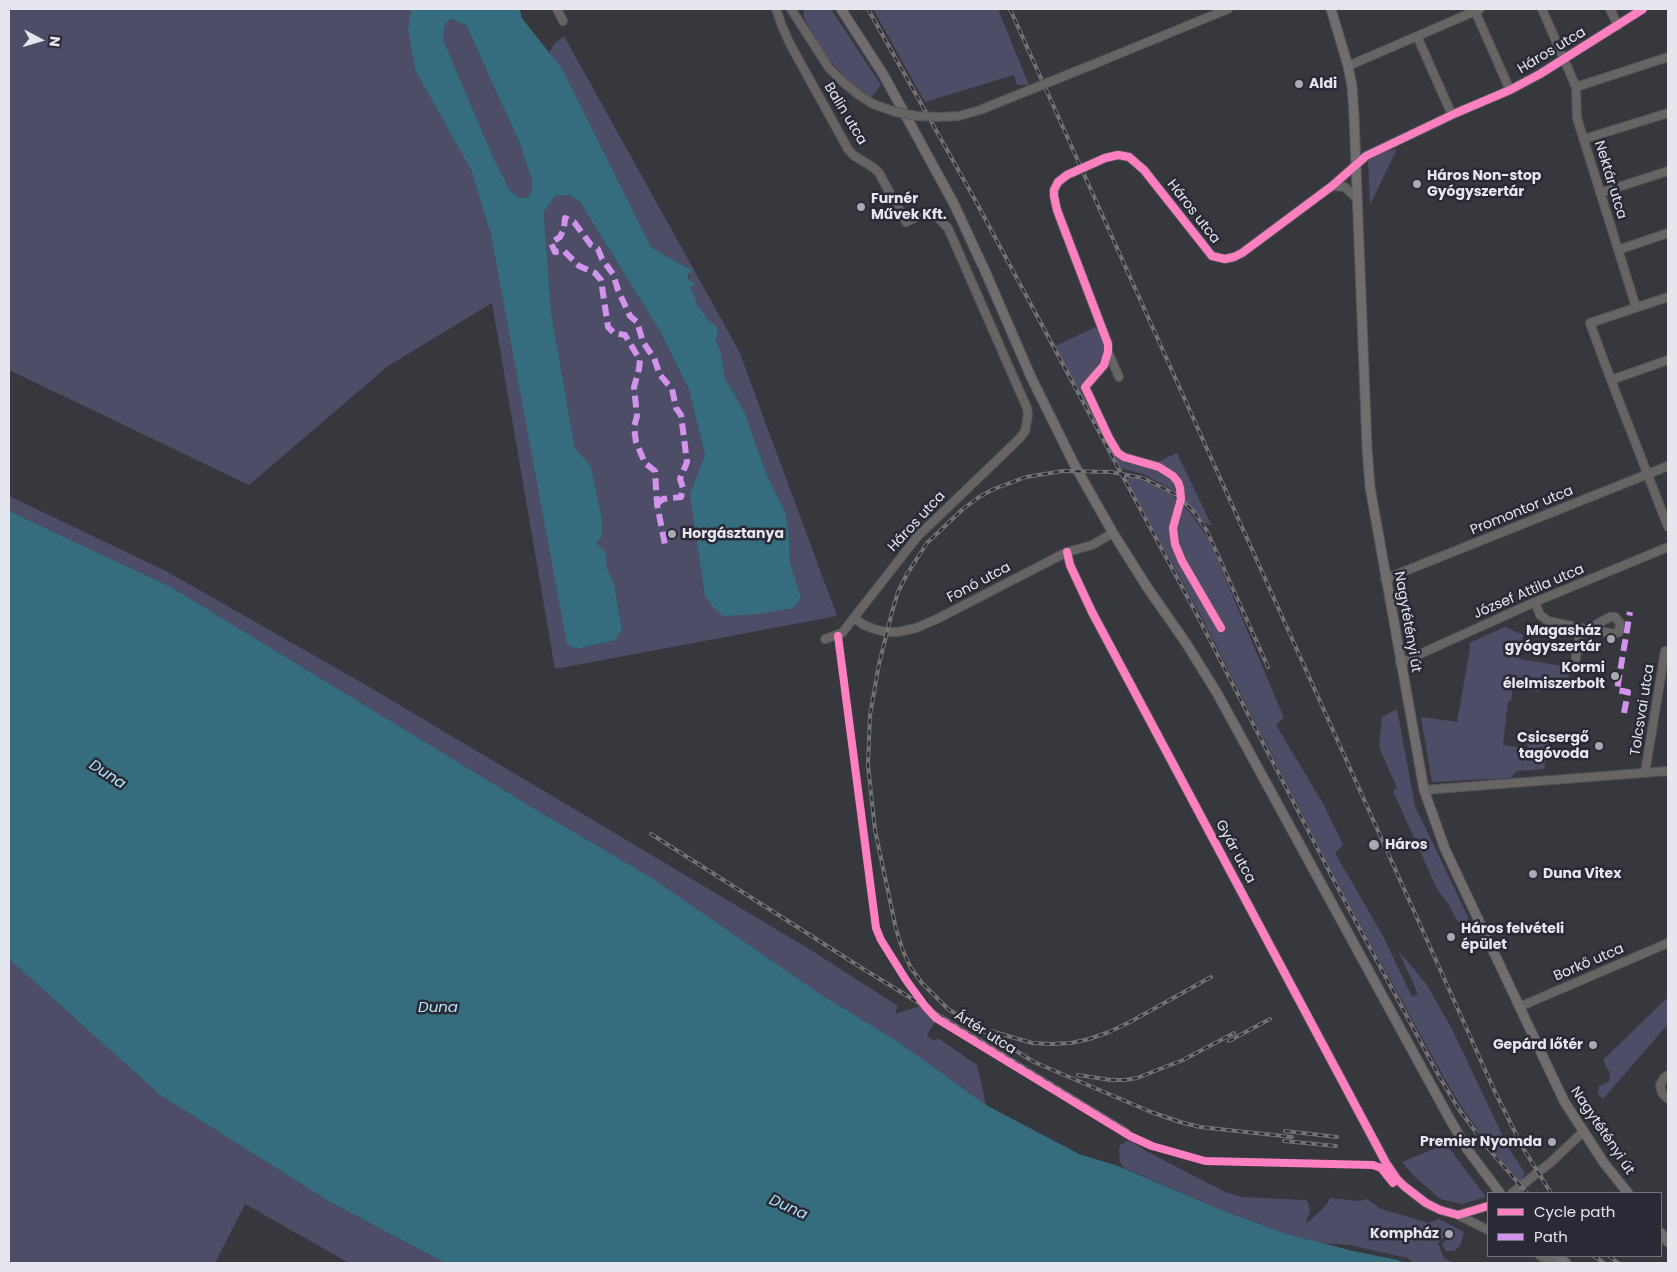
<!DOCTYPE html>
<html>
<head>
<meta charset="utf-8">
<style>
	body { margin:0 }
	#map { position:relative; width:1677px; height:1272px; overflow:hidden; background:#37373e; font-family:Poppins,sans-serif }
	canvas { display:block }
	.frame { position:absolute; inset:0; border:10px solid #e6e6ef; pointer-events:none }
	.legend { position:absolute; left:1487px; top:1192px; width:175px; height:65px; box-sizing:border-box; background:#2a2a36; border:1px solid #757580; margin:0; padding:6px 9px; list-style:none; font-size:15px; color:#e6e6ef }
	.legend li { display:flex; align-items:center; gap:10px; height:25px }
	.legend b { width:25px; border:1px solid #757580 }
	.north { position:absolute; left:15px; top:15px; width:50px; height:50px; -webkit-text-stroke:4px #2a2a36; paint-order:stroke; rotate:96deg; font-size:14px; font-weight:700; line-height:20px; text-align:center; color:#e6e6ef }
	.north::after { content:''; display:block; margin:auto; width:18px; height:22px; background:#e6e6ef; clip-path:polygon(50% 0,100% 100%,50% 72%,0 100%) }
</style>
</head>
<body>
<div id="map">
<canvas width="1677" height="1272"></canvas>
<div class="frame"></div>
<ul class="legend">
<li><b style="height:6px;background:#ff80c0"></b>Cycle path</li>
<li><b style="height:6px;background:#d193ec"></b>Path</li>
</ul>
<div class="north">N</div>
</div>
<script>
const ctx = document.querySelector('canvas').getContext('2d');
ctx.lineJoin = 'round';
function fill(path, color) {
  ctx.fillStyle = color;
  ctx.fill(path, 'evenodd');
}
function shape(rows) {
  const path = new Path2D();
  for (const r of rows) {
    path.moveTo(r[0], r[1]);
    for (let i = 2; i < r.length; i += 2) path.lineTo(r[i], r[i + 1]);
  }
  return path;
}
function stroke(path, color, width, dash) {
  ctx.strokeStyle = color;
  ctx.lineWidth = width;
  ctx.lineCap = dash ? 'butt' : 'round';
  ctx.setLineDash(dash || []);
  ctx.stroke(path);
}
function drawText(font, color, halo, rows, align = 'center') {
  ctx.font = font + ' Poppins,sans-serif';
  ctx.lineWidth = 5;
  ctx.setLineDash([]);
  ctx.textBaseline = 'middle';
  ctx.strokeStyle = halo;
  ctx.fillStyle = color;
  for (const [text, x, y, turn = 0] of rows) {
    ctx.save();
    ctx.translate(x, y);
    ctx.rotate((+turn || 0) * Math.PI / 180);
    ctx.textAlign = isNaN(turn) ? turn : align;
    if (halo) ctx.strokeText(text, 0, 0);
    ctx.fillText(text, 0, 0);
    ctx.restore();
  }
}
const green = shape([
	[9,9,411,9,408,30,415,70,471,170,491,235,524,406,576,649,616,640,622,630,614,583,606,568,606,554,596,543,602,537,602,519,591,466,575,448,551,312,544,212,555,196,569,195,580,202,661,333,689,390,705,455,699,471,801,598,790,563,789,534,786,514,766,473,745,413,725,378,721,353,716,341,718,330,716,326,710,322,697,305,695,296,689,287,689,269,651,247,563,70,549,53,554,44,564,36,739,351,837,616,555,669,492,303,388,366,249,485,9,370],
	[804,9,831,9,881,85,871,98,857,90,824,54,804,18],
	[873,9,998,9,1029,85,1017,85,1014,75,925,102],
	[451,19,466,25,520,144,532,181,531,192,527,198,518,197,510,190,494,159,443,39,445,24],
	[1397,149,1370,205,1368,160,1388,151],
	[1098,326,1103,338,1105,349,1103,357,1084,384,1083,391,1116,455,1124,462,1130,464,1143,464,1157,462,1177,453,1212,526,1205,523,1186,501,1175,491,1143,474,1120,468,1055,346],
	[1129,477,1142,480,1172,495,1192,515,1209,540,1284,718,1276,725,1324,805,1343,845,1335,853,1383,936,1412,997,1418,994,1398,950,1427,985,1452,1029,1509,1149,1525,1173,1520,1182,1489,1145,1461,1106,1442,1074,1342,891,1200,614,1127,480],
	[9,496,166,571,371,688,806,947,898,1006,895,1014,920,1006,936,1020,927,1035,934,1041,938,1038,977,1065,986,1105,900,1043,819,993,652,878,535,809,171,587,9,511],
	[1505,627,1523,635,1519,659,1570,667,1567,690,1541,687,1539,692,1513,688,1511,701,1508,701,1503,745,1527,749,1529,732,1551,735,1544,769,1517,771,1510,778,1432,782,1421,717,1457,722,1470,648,1469,643],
	[1397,709,1415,806,1468,917,1467,924,1459,922,1456,919,1449,905,1437,889,1393,791,1397,788,1379,747,1382,717],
	[9,959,160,1095,330,1202,445,1263,349,1263,245,1204,215,1263,9,1263],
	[1668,997,1668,1024,1603,1099,1598,1094,1599,1086,1609,1081,1610,1073,1604,1062,1604,1059],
	[1127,1141,1133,1142,1144,1150,1225,1192,1242,1197,1305,1200,1308,1202,1310,1211,1306,1222,1308,1222,1317,1214,1327,1204,1330,1198,1360,1201,1367,1199,1381,1209,1429,1223,1439,1219,1464,1232,1460,1246,1454,1251,1446,1251,1442,1245,1449,1236,1446,1235,1438,1243,1444,1258,1453,1263,1414,1263,1407,1258,1350,1245,1321,1243,1287,1234,1224,1211,1124,1168,1120,1162,1119,1151,1120,1145],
	[1446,1144,1486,1197,1462,1204,1440,1199,1413,1175,1402,1162]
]);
const water = shape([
	[411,9,519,9,521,13,521,17,563,70,651,247,689,269,692,268,693,270,689,272,688,277,689,281,694,282,695,284,690,287,695,296,697,305,710,322,716,326,718,330,716,341,721,353,725,378,745,413,766,473,786,514,789,534,790,563,801,598,793,608,758,614,723,616,713,607,705,596,690,494,705,455,689,390,661,333,580,202,569,195,555,196,544,212,551,312,575,448,591,466,602,519,602,537,596,543,606,553,606,567,614,583,622,630,616,640,576,649,567,644,491,235,471,170,415,70,408,30],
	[451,19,466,25,520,144,532,181,531,192,527,198,518,197,510,190,494,159,443,39,445,24],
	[9,511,171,587,535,809,652,878,819,993,900,1043,986,1105,1079,1154,1118,1166,1224,1211,1287,1234,1353,1251,1398,1260,1404,1263,445,1263,330,1202,160,1095,9,959]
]);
const minor = shape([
	[557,9,563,21],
	[776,9,782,26,790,44,848,149,853,155,874,168,879,173,906,222,919,216,930,215,937,217,948,228,1027,408,1028,415,1025,431,1020,438,917,537,842,633,825,639],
	[791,9,829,68],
	[1542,9,1576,87,1577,118,1636,307],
	[1610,9,1618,26],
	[1475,11,1510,90],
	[1417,36,1452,115],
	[1104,60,1228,9],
	[1348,66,1480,9],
	[1576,87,1668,57],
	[1584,139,1668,113],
	[1332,186,1345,187,1358,200],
	[1600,193,1668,171],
	[1618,250,1668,233],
	[1668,297,1590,323,1611,380,1668,360],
	[1108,352,1119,377],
	[1611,380,1668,527],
	[1067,552,1070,565,1092,612,1386,1163,1397,1179,1404,1186,1426,1203,1440,1210,1458,1215,1488,1206],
	[1385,579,1668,466],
	[1535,602,1540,615,1548,621,1581,628,1574,668],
	[854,618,864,625,874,629,886,632,898,632,916,628,937,619,1067,552,1092,545,1113,533],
	[1221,628,1182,561,1175,544,1173,528,1181,499,1180,488,1178,482,1173,476,1159,467,1124,457,1118,453,1109,438,1085,387,1104,365,1108,352,1108,344,1057,210,1054,196,1054,190,1058,182,1067,175,1105,158,1118,155,1129,157,1144,170,1212,256,1225,259,1234,257,1242,253,1332,186,1366,156,1456,113,1510,90,1540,74,1643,9],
	[1581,628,1588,629,1615,634,1619,632,1620,623,1615,617,1610,617,1588,629],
	[1400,663,1535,602,1668,547],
	[1645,773,1665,651],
	[1424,790,1668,771],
	[1519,1007,1668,943],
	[1668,1075,1664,1078,1660,1085,1662,1093,1668,1099],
	[1512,1193,1550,1163,1583,1132],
	[1458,1215,1488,1230],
	[1540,1256,1556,1263]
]);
const major = shape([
	[841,9,883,74,954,204,986,273,1031,377,1074,464,1113,533,1147,587,1186,643,1217,693,1448,1116,1467,1149,1500,1193],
	[1331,9,1348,66,1352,86,1354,115,1367,447,1370,487,1424,790,1445,849,1564,1101,1604,1163,1628,1193],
	[1661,1233,1668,1242],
	[1557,1256,1566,1263]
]);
const rail = shape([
	[868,9,974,198,1197,615,1340,892,1439,1076,1458,1108,1487,1147,1527,1193],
	[1010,9,1495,1092,1523,1148,1551,1193],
	[1268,667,1207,531,1195,513,1177,495,1143,478,1111,472,1063,471,1026,477,994,489,979,497,963,509,927,543,907,574,898,592,892,612,879,664,870,715,868,765,875,830,896,929,903,951,911,968,922,983,948,1009,1034,1062,1151,1112,1180,1122,1200,1127,1292,1137],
	[651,834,865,970,1128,1131],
	[991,1031,1032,1043,1051,1044,1071,1043,1089,1039,1109,1032,1130,1022,1211,977],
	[1229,1041,1270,1019],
	[1078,1075,1111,1080,1125,1080,1137,1078,1183,1060,1234,1033],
	[1285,1131,1337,1137],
	[1284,1141,1336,1146],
	[1594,1256,1604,1263],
	[1609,1256,1618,1263]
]);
const minorBridge = shape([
	[829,68,844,83,859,95,873,104,896,112,917,116,938,117,959,116,980,110,1104,60]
]);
const quiet = shape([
	[657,504,663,499,681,497,683,488,680,479,687,462,681,415,676,408,672,389,660,375,654,358,643,342,637,322,630,316,618,290,613,274,602,259,598,249,591,245,574,222,565,218,564,229,560,237,551,243,555,252,564,251,579,266,595,273,601,280,608,327,614,333,625,335,640,360,639,369,634,387,637,416,634,427,636,442,645,463,655,471,657,504,665,545],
	[1624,713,1628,692,1617,690,1630,612]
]);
const cycleway = shape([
	[1067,552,1070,565,1092,612,1386,1163,1397,1179,1404,1186,1426,1203,1440,1210,1458,1215,1488,1206],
	[1221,628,1182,561,1175,544,1173,528,1181,499,1180,488,1178,482,1173,476,1159,467,1124,457,1118,453,1109,438,1085,387,1104,365,1108,352,1108,344,1057,210,1054,196,1054,190,1058,182,1067,175,1105,158,1118,155,1129,157,1144,170,1212,256,1225,259,1234,257,1242,253,1332,186,1366,156,1456,113,1510,90,1540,74,1643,9],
	[838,636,876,928,881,940,906,980,925,1006,936,1018,1130,1136,1152,1146,1205,1161,1373,1165,1381,1168,1393,1183]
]);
const markers = [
	[1299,84,5,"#a9a9b1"],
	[1417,184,5,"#a9a9b1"],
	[861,207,5,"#a9a9b1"],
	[672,534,5,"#a9a9b1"],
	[1611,639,5,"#a9a9b1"],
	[1615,676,5,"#a9a9b1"],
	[1599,746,5,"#a9a9b1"],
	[1374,845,6,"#a9a9b1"],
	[1533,874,5,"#a9a9b1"],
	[1451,937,5,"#a9a9b1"],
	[1593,1045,5,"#a9a9b1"],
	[1552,1142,5,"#a9a9b1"],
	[1449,1234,5,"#a9a9b1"]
];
const streetNames = [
	["Háros utca",1552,51,-31],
	["Balin utca",845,114,59],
	["Nektár utca",1610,180,73],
	["Háros utca",1193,212,52],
	["Promontor utca",1522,511,-22],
	["Háros utca",917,522,-47],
	["Fonó utca",979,583,-28],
	["József Attila utca",1529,592,-23],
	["Nagytétényi út",1407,622,80],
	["Tolcsvai utca",1643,710,-81],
	["Gyár utca",1235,852,62],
	["Borkő utca",1589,963,-23],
	["Ártér utca",985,1033,32],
	["Nagytétényi út",1602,1131,56]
];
const poiNames = [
	["Aldi",1309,84],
	["Háros Non-stop",1427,176],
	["Gyógyszertár",1427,192],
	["Furnér",871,199],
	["Művek Kft.",871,215],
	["Horgásztanya",682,534],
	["Magasház",1601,631,"right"],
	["gyógyszertár",1601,647,"right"],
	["Kormi",1605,668,"right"],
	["élelmiszerbolt",1605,684,"right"],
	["Csicsergő",1589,738,"right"],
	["tagóvoda",1589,754,"right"],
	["Háros",1385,845],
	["Duna Vitex",1543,874],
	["Háros felvételi",1461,929],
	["épület",1461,945],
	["Gepárd lőtér",1583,1045,"right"],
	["Premier Nyomda",1542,1142,"right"],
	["Kompház",1439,1234,"right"]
];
const waterNames = [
	["Duna",107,775,33],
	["Duna",438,1008],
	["Duna",788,1208,24]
];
fill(green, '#4d4d67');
fill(water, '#366d7e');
stroke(minor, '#545459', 10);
stroke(major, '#545459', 11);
stroke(minor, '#666564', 8);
stroke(major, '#6f6d6d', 9);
stroke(rail, '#727274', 4);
stroke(rail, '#2a2a36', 2, [5.5]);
stroke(minorBridge, '#545459', 10, []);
stroke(minorBridge, '#666564', 8);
stroke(quiet, '#d193ec', 6, [12, 6]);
stroke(cycleway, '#ff80c0', 8);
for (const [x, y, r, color] of markers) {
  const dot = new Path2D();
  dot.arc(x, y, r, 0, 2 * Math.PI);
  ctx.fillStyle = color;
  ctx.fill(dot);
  stroke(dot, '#2a2a36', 2);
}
drawText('14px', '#e6e6ef', '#2a2a36', streetNames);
drawText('bold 14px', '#e6e6ef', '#2a2a36', poiNames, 'left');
drawText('italic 15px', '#b1e5f7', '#2a2a36', waterNames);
</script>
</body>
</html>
